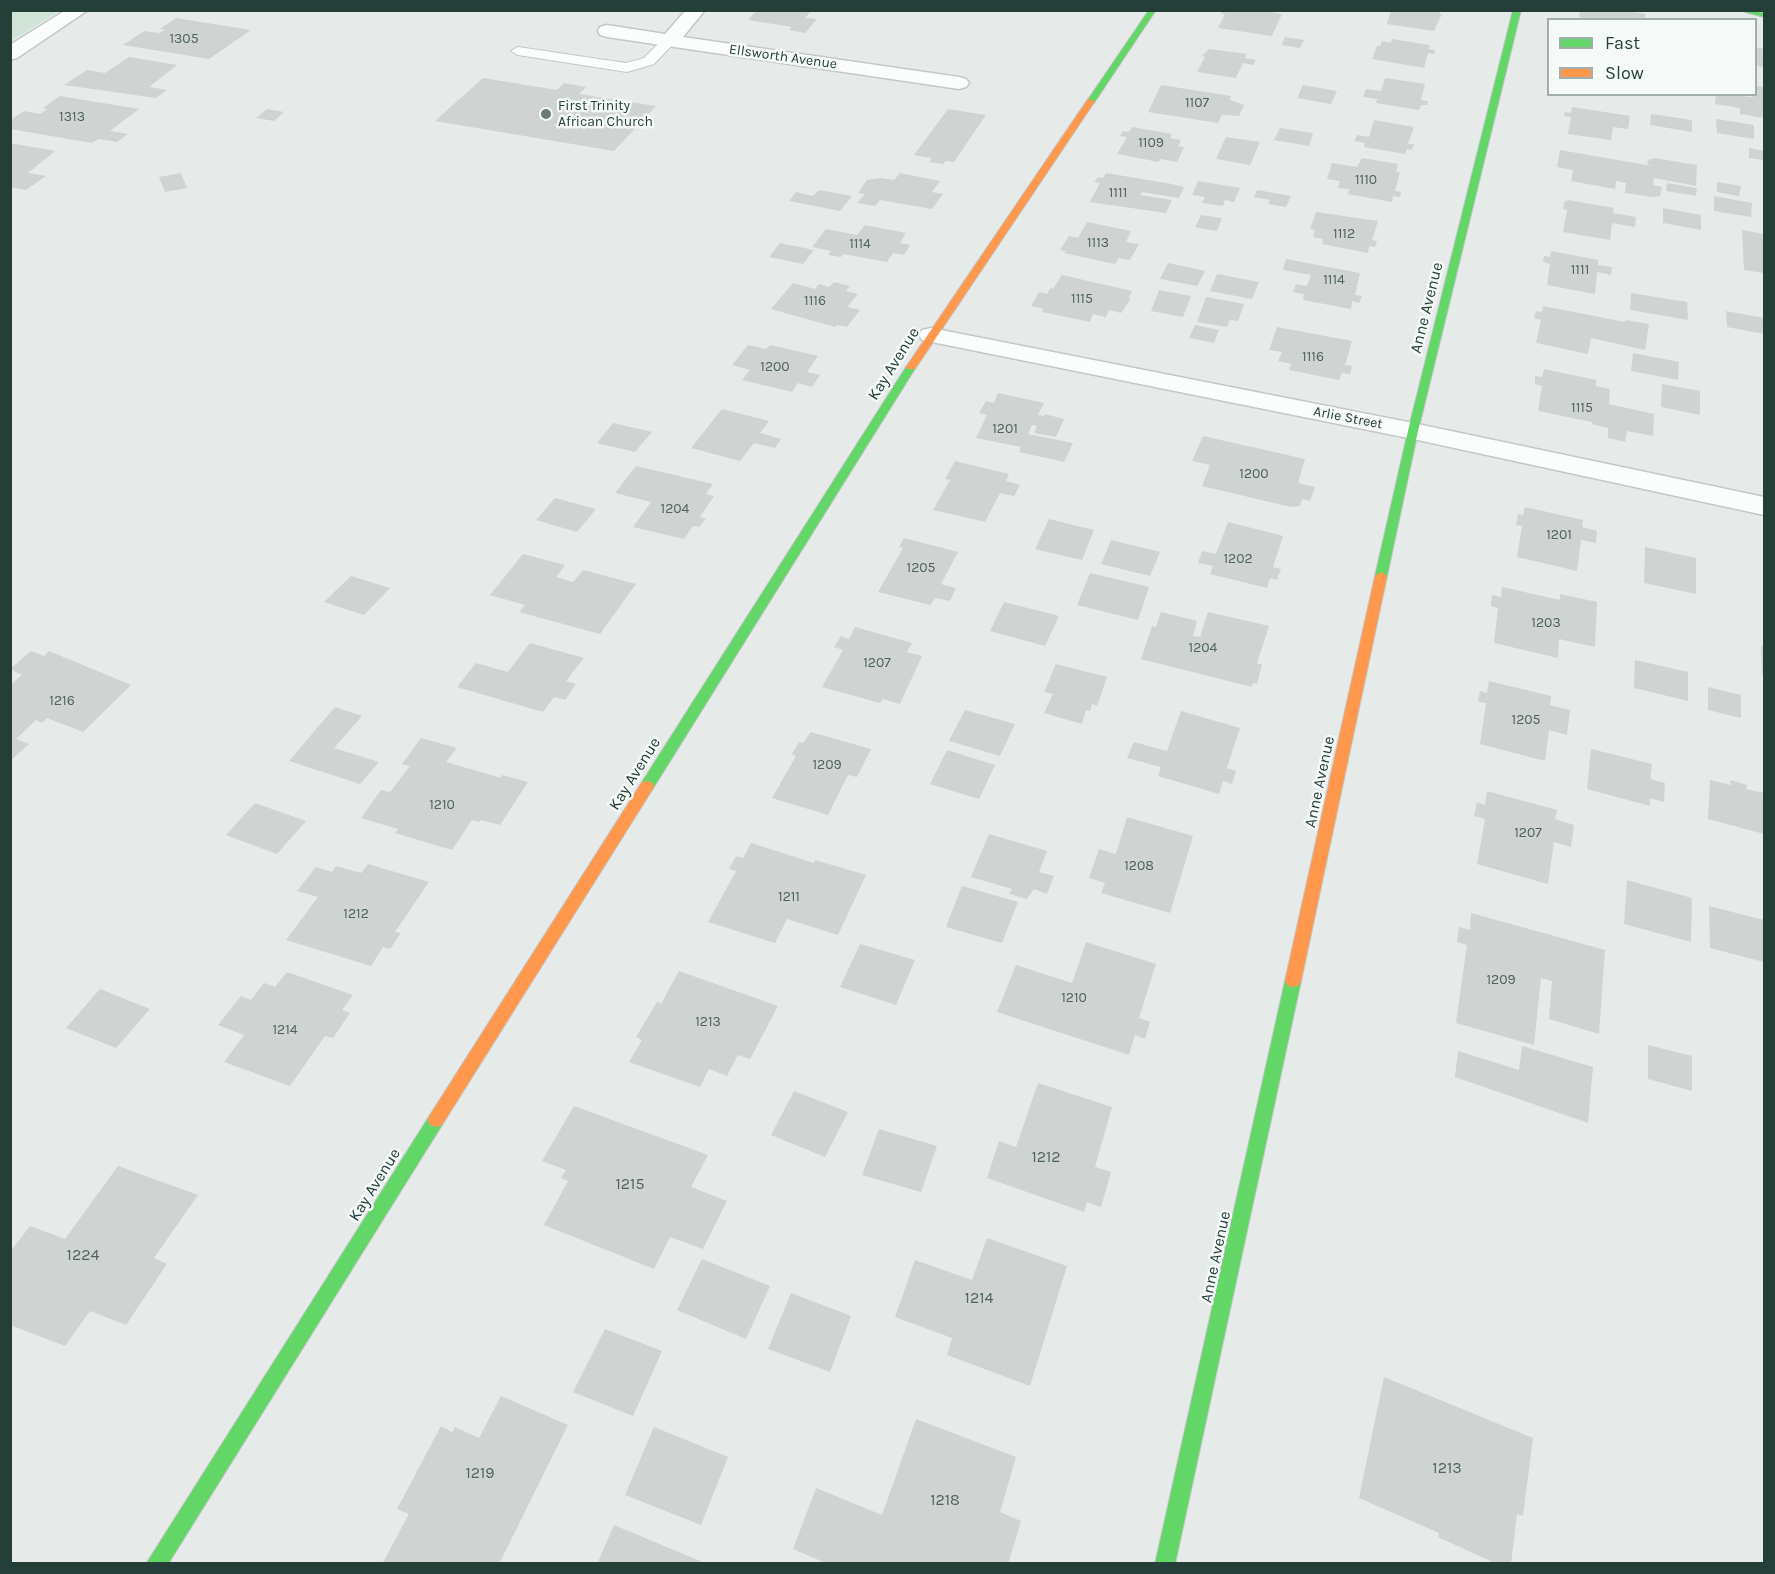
<!DOCTYPE html>
<html>
<head>
<meta charset="utf-8">
<style>
	body { margin:0 }
	#map { position:relative; width:1775px; height:1574px; overflow:hidden; background:#e6ebe9; font-family:Karla,sans-serif }
	canvas { display:block }
	.frame { position:absolute; inset:0; border:12px solid #243e38; pointer-events:none }
	.legend { position:absolute; left:1547px; top:18px; width:210px; height:78px; box-sizing:border-box; background:#f5f9f7; border:2px solid #a1aeab; margin:0; padding:8px 10px; list-style:none; font-size:18px; color:#243e38 }
	.legend li { display:flex; align-items:center; gap:12px; height:30px }
	.legend b { width:30px; border:2px solid #a1aeab }
</style>
</head>
<body>
<div id="map">
<canvas width="1775" height="1574"></canvas>
<div class="frame"></div>
<ul class="legend">
<li><b style="height:8px;background:#63d668"></b>Fast</li>
<li><b style="height:8px;background:#ff974d"></b>Slow</li>
</ul>
</div>
<script>
const ctx = document.querySelector('canvas').getContext('2d');
ctx.lineJoin = 'round';
function fill(path, color) {
  ctx.fillStyle = color;
  ctx.fill(path, 'evenodd');
}
function shape(rows) {
  const path = new Path2D();
  for (const r of rows) {
    path.moveTo(r[0], r[1]);
    for (let i = 2; i < r.length; i += 2) path.lineTo(r[i], r[i + 1]);
  }
  return path;
}
function stroke(path, color, width, dash) {
  ctx.strokeStyle = color;
  ctx.lineWidth = width;
  ctx.lineCap = dash ? 'butt' : 'round';
  ctx.setLineDash(dash || []);
  ctx.stroke(path);
}
function drawText(font, color, halo, rows, align = 'center') {
  ctx.font = font + ' Karla,sans-serif';
  ctx.lineWidth = 5;
  ctx.setLineDash([]);
  ctx.textBaseline = 'middle';
  ctx.strokeStyle = halo;
  ctx.fillStyle = color;
  for (const [text, x, y, turn = 0] of rows) {
    ctx.save();
    ctx.translate(x, y);
    ctx.rotate((+turn || 0) * Math.PI / 180);
    ctx.textAlign = isNaN(turn) ? turn : align;
    if (halo) ctx.strokeText(text, 0, 0);
    ctx.fillText(text, 0, 0);
    ctx.restore();
  }
}
const green = shape([
	[11,10,59,10,59,11,11,41]
]);
const building = shape([
	[757,10,811,11,805,18,817,19,805,33,789,30,792,27,748,20],
	[1222,10,1258,10,1282,14,1272,36,1218,28,1225,14,1221,14],
	[1391,10,1440,10,1440,14,1442,14,1434,31,1387,24],
	[1580,10,1624,10,1645,14,1645,20,1589,20,1579,17],
	[176,18,251,30,209,59,123,45,144,31,159,33,165,30,160,29],
	[1285,37,1304,40,1300,48,1282,45],
	[1392,39,1430,45,1429,49,1435,50,1434,54,1428,53,1424,68,1372,59,1377,46,1380,46,1382,41,1391,43],
	[1756,47,1764,49,1764,68,1756,65],
	[1209,49,1247,54,1245,58,1256,60,1253,65,1243,63,1236,78,1197,72,1205,57,1202,56],
	[129,57,177,65,149,87,167,90,156,98,64,85,87,70,105,73],
	[483,78,557,90,564,83,586,87,579,94,656,106,614,151,435,121],
	[1385,78,1425,84,1421,100,1428,101,1427,105,1421,105,1419,110,1376,103,1377,99,1363,97,1366,89,1381,91],
	[1161,85,1231,96,1230,100,1244,105,1239,116,1222,115,1218,123,1148,112],
	[1303,85,1337,91,1331,104,1297,98],
	[1756,86,1764,87,1764,118,1740,114,1740,108,1715,104,1716,94,1753,97,1753,94,1756,94],
	[60,96,139,109,110,131,128,134,117,142,98,139,92,143,10,129,10,120,24,111,40,114,47,109,43,108],
	[1572,107,1630,116,1628,129,1613,127,1611,140,1568,134,1571,117,1564,116,1565,112,1571,113],
	[267,109,284,112,274,121,256,118],
	[948,109,986,115,954,162,946,161,943,164,929,162,932,158,914,155],
	[1651,114,1692,120,1692,132,1650,125],
	[1716,119,1754,125,1754,139,1717,133],
	[1374,120,1414,127,1408,144,1414,144,1412,150,1407,149,1405,154,1364,147,1365,143,1354,141,1357,135,1369,137],
	[1132,127,1172,134,1170,138,1181,140,1178,146,1184,147,1177,162,1160,159,1159,162,1117,154,1127,137,1120,136,1123,131,1129,132],
	[1280,128,1313,133,1309,146,1274,140],
	[1226,137,1260,142,1250,165,1216,159],
	[10,143,55,151,28,173,46,176,26,190,10,187],
	[1749,148,1764,151,1764,160,1749,158],
	[1560,150,1652,166,1647,164,1648,160,1654,158,1697,165,1696,186,1654,178,1653,185,1662,187,1660,196,1653,197,1625,193,1626,183,1616,181,1615,189,1571,181,1573,170,1557,167],
	[1362,158,1398,164,1396,172,1400,172,1395,191,1401,192,1400,197,1393,196,1392,202,1348,194,1349,189,1338,188,1340,181,1327,179,1332,163,1357,167],
	[181,173,187,188,165,192,159,177],
	[900,173,940,181,932,192,943,194,932,209,880,200,875,206,857,203,865,194,858,193,867,180,881,178,894,180],
	[1106,173,1172,184,1184,187,1179,198,1142,192,1140,195,1172,200,1166,213,1090,202,1100,183,1094,182,1098,177,1103,178],
	[1198,181,1240,188,1234,202,1225,200,1223,206,1202,203,1205,197,1192,195],
	[1717,182,1741,186,1739,196,1717,192],
	[1667,183,1697,188,1696,196,1666,191],
	[819,190,852,196,840,211,789,201,796,192,813,196],
	[1257,190,1291,196,1286,207,1268,204,1270,200,1254,197],
	[1714,196,1752,203,1751,217,1714,211],
	[1568,200,1614,208,1613,213,1636,217,1635,227,1612,223,1610,240,1563,232,1567,210,1563,209,1564,202],
	[1663,208,1701,215,1701,230,1663,223],
	[1316,212,1378,221,1372,240,1377,241,1375,247,1369,246,1368,253,1322,244,1323,239,1313,237,1315,230,1310,229],
	[1201,215,1222,218,1217,231,1195,227],
	[1087,222,1131,231,1126,242,1139,244,1130,260,1119,258,1115,264,1064,253,1066,251,1060,250,1069,236,1078,238],
	[865,225,906,233,900,243,910,245,904,255,893,253,887,262,843,254,841,257,828,255,831,251,812,247,826,229,857,235],
	[1742,230,1764,234,1764,273,1744,270],
	[780,243,814,250,803,264,769,257],
	[1551,251,1598,260,1598,265,1612,267,1611,275,1597,272,1595,294,1547,285,1550,264,1543,262,1544,256,1550,257],
	[1286,259,1360,273,1355,295,1362,296,1359,303,1352,301,1351,309,1303,300,1304,294,1293,292,1296,284,1307,286,1311,275,1283,270],
	[1168,263,1205,271,1197,286,1160,279],
	[1217,274,1259,282,1252,299,1210,291],
	[1062,275,1132,291,1129,298,1130,300,1121,313,1109,310,1106,317,1093,314,1090,322,1042,312,1043,309,1031,306,1039,292,1047,294,1050,288,1053,289],
	[834,282,850,286,846,291,858,294,847,307,860,310,847,327,837,325,835,327,771,309,793,283,815,289,819,284,829,287],
	[1159,290,1191,296,1183,317,1151,311],
	[1631,293,1687,302,1688,320,1630,310],
	[1206,297,1244,304,1238,321,1230,320,1227,327,1197,322],
	[1543,306,1625,322,1626,320,1649,324,1645,350,1591,338,1588,354,1536,343,1541,320,1534,318,1536,311,1542,312],
	[1726,311,1764,318,1764,334,1727,327],
	[1195,325,1219,330,1214,343,1189,338],
	[1277,327,1352,341,1345,365,1352,366,1350,374,1342,373,1339,380,1289,370,1291,364,1278,361,1282,352,1269,350],
	[748,345,766,349,770,345,818,356,807,372,820,375,812,387,798,383,792,392,742,380,750,370,732,365],
	[1633,353,1679,362,1678,380,1631,371],
	[1544,369,1596,380,1596,386,1610,389,1609,404,1654,414,1653,436,1627,431,1625,442,1608,438,1608,428,1592,424,1592,422,1538,411,1542,386,1535,384,1535,376,1542,377],
	[1662,384,1700,391,1700,415,1661,407],
	[998,393,1044,403,1038,415,1044,416,1045,414,1064,419,1056,437,1034,433,1037,426,1032,425,1028,434,1073,443,1064,462,1019,452,1021,447,976,438,987,415,979,413,986,401,994,403],
	[722,409,769,421,760,433,781,439,775,448,754,443,740,461,691,448],
	[613,423,652,432,635,452,597,443],
	[1203,436,1305,459,1298,483,1315,487,1310,501,1302,499,1300,506,1291,507,1202,486,1210,465,1192,461],
	[955,461,1009,474,1006,481,1020,485,1014,496,1000,493,985,522,933,510,950,480,945,479],
	[636,466,713,484,706,494,714,496,700,517,706,519,699,527,693,526,684,539,633,527,651,502,615,493],
	[555,498,596,509,577,532,536,520],
	[1525,507,1583,520,1582,527,1597,531,1596,543,1581,540,1577,571,1517,557,1522,526,1516,525,1518,514,1523,515],
	[1049,519,1094,530,1082,560,1035,549],
	[1228,522,1283,536,1273,567,1281,569,1277,580,1270,578,1267,588,1210,574,1213,566,1198,563,1202,551,1216,554],
	[904,538,958,552,941,584,956,588,950,601,935,598,930,605,878,592,903,548,899,547],
	[1111,540,1160,552,1150,576,1101,564],
	[1645,547,1696,558,1696,594,1644,583],
	[523,554,565,565,556,577,573,582,583,570,636,584,600,634,519,612,525,605,490,595],
	[1090,573,1149,587,1138,620,1077,605],
	[351,576,390,588,364,615,324,602],
	[1502,587,1560,600,1560,594,1597,602,1595,647,1559,639,1558,658,1494,643,1498,608,1491,606,1492,595,1501,597],
	[1004,602,1059,616,1045,646,990,631],
	[1161,612,1197,621,1193,636,1200,637,1208,612,1269,626,1257,663,1262,665,1257,684,1253,683,1252,687,1141,659,1152,626,1156,627],
	[855,627,912,643,907,652,922,656,900,704,883,699,880,703,822,687,843,650,834,647,841,636,849,639],
	[530,643,584,658,566,681,576,684,565,700,554,697,543,712,457,687,476,663,508,672],
	[1761,646,1764,647,1764,675,1762,674],
	[31,651,44,656,49,651,131,685,83,732,47,718,42,723,36,720,16,739,29,744,10,761,10,685,22,675,10,669],
	[1635,660,1688,672,1688,701,1634,688],
	[1056,664,1107,677,1097,706,1092,704,1090,711,1086,710,1082,724,1044,713,1053,694,1044,692],
	[1489,681,1551,696,1550,705,1570,710,1567,735,1549,730,1545,761,1480,744,1486,703,1478,702,1480,691,1487,693],
	[1708,687,1741,695,1741,718,1708,710],
	[335,707,362,716,334,748,379,762,360,784,289,761],
	[965,710,1015,724,1000,756,949,741],
	[1181,711,1240,728,1227,768,1236,771,1232,784,1223,781,1219,794,1158,776,1161,767,1127,758,1134,742,1167,751],
	[811,732,871,749,857,777,848,775,828,815,772,798,796,756,792,754,799,742,803,743],
	[421,738,457,748,446,762,501,778,502,775,528,782,500,825,481,820,479,822,472,820,452,850,395,833,398,829,361,818,381,790,390,792,410,766,402,764],
	[1591,749,1652,764,1650,779,1665,783,1664,802,1650,798,1650,806,1587,789],
	[947,750,995,765,979,799,930,784],
	[1710,780,1731,785,1730,780,1747,785,1746,789,1764,793,1764,834,1708,819],
	[1487,791,1557,810,1555,819,1574,825,1571,847,1554,842,1548,884,1477,864,1485,819,1474,816,1477,802,1485,805],
	[255,803,306,821,277,854,226,835],
	[1127,817,1193,836,1170,913,1101,893,1105,883,1089,878,1099,849,1116,854],
	[989,834,1047,851,1039,872,1054,876,1047,894,1034,889,1027,899,1009,894,1012,889,971,877],
	[751,843,814,863,815,860,866,875,838,935,787,919,775,943,708,922,736,871,729,869,736,856,743,858],
	[368,864,429,882,395,932,401,933,390,949,383,947,371,966,286,940,318,897,297,891,316,867,332,872,336,866,361,873],
	[1627,880,1692,898,1691,942,1624,924],
	[962,886,1018,902,1002,943,946,927],
	[1709,906,1764,920,1764,962,1710,948],
	[1471,913,1605,950,1599,1034,1549,1019,1552,981,1541,978,1534,1045,1456,1023,1467,945,1457,942,1459,927,1470,930],
	[1086,942,1156,964,1139,1018,1150,1022,1145,1039,1135,1035,1129,1055,997,1012,1016,965,1072,983],
	[860,944,915,960,896,1005,840,987],
	[679,971,778,1006,750,1059,738,1055,727,1076,709,1069,700,1087,629,1062,642,1040,636,1037,657,1002,661,1004],
	[287,972,353,995,342,1010,350,1013,333,1038,325,1036,290,1086,224,1062,244,1035,218,1025,241,996,251,1000,264,983,275,987],
	[100,989,150,1009,116,1048,66,1028],
	[1648,1045,1692,1056,1692,1091,1648,1079],
	[1522,1046,1593,1067,1588,1123,1455,1077,1458,1051,1519,1070],
	[1038,1083,1112,1107,1095,1167,1111,1172,1101,1207,1087,1202,1084,1212,987,1178,999,1141,1016,1147],
	[794,1091,848,1112,825,1157,771,1135],
	[574,1106,708,1155,691,1187,727,1201,703,1249,670,1237,654,1269,544,1225,568,1181,561,1178,566,1170,542,1161],
	[879,1129,937,1146,921,1192,862,1175],
	[118,1166,198,1195,154,1258,167,1264,126,1325,90,1311,65,1346,10,1325,10,1252,30,1226,65,1239],
	[987,1238,1067,1266,1030,1386,947,1355,952,1338,895,1317,915,1260,972,1280],
	[702,1259,770,1286,746,1339,677,1310],
	[791,1293,851,1316,830,1372,768,1349],
	[605,1329,662,1351,633,1416,573,1392],
	[1384,1377,1533,1438,1523,1516,1517,1514,1511,1564,1497,1564,1438,1537,1439,1533,1359,1498],
	[501,1396,568,1425,499,1564,382,1564,409,1514,397,1509,441,1426,452,1432,455,1427,479,1438],
	[916,1419,1016,1457,1000,1512,1021,1521,1008,1564,828,1564,793,1549,816,1488,882,1515],
	[654,1427,728,1457,701,1525,625,1495],
	[614,1525,700,1561,699,1564,597,1564]
]);
const lane = shape([
	[670,36,677,40,654,64,627,72,518,55,511,51,518,47,626,63,644,58,665,37,670,36]
]);
const street = shape([
	[66,10,88,10,17,58,10,60,10,45,66,10],
	[686,10,705,10,683,37,959,77,966,79,969,83,966,87,959,89,607,37,600,35,598,31,600,27,607,25,665,34,686,10],
	[931,328,1413,423,1764,497,1764,515,1413,439,922,340,919,335,922,330,931,328]
]);
const fast = shape([
	[1149,10,1156,10,1094,103,1088,103,1087,101,1149,10],
	[1513,10,1521,10,1418,431,1387,576,1381,580,1375,576,1408,431,1513,10],
	[1745,10,1764,13,1764,17,1745,12,1745,10],
	[911,364,916,367,652,790,642,790,640,786,642,782,906,367,911,364],
	[1293,975,1298,976,1301,981,1175,1564,1155,1564,1285,981,1288,976,1293,975],
	[436,1113,442,1115,444,1120,442,1125,168,1564,146,1564,430,1115,436,1113]
]);
const slow = shape([
	[1088,99,1095,101,915,369,907,369,906,367,1088,99],
	[1381,572,1387,576,1301,981,1298,986,1293,987,1288,986,1285,981,1375,576,1381,572],
	[647,781,652,782,654,786,652,790,442,1125,436,1127,430,1125,428,1120,430,1115,642,782,647,781]
]);
const markers = [
	[546,114,6,"#687b76"]
];
const numberNames = [
	["1305",184,39],
	["1107",1197,103],
	["1313",72,117],
	["1109",1151,143],
	["1110",1366,180],
	["1111",1118,193],
	["1112",1344,234],
	["1113",1098,243],
	["1114",860,244],
	["1111",1580,270],
	["1114",1334,280],
	["1115",1082,299],
	["1116",815,301],
	["1116",1313,357],
	["1200",775,367],
	["1115",1582,408],
	["1201",1005,429],
	["1200",1254,474],
	["1204",675,509],
	["1201",1559,535],
	["1202",1238,559],
	["1205",921,568],
	["1203",1546,623],
	["1204",1203,648],
	["1207",877,663],
	["1216",62,701],
	["1205",1526,720],
	["1209",827,765],
	["1210",442,805],
	["1207",1528,833],
	["1208",1139,866],
	["1211",789,897],
	["1212",356,914],
	["1209",1501,980],
	["1210",1074,998],
	["1213",708,1022],
	["1214",285,1030]
];
const farStreetnames = [
	["Ellsworth Avenue",783,57,8],
	["Arlie Street",1348,418,11]
];
const farPoinames = [
	["First Trinity",558,106],
	["African Church",558,122]
];
const streetNames = [
	["Anne Avenue",1427,308,-76],
	["Kay Avenue",894,364,-58],
	["Kay Avenue",635,774,-58],
	["Anne Avenue",1320,782,-78],
	["Kay Avenue",375,1185,-58],
	["Anne Avenue",1216,1257,-78]
];
const nearNumbernames = [
	["1212",1046,1157],
	["1215",630,1184],
	["1224",83,1255],
	["1214",979,1298],
	["1213",1447,1468],
	["1219",480,1473],
	["1218",945,1500]
];
fill(green, '#d0e3d7');
fill(building, '#cfd3d2');
stroke(lane, '#c3c8c6', 2);
stroke(street, '#c3c8c6', 3);
stroke(fast, '#c2c8c6', 2);
stroke(slow, '#c2c8c6', 2);
fill(lane, '#fbfcfc');
fill(street, '#fbfcfc');
fill(fast, '#63d668');
fill(slow, '#ff974d');
for (const [x, y, r, color] of markers) {
  const dot = new Path2D();
  dot.arc(x, y, r, 0, 2 * Math.PI);
  ctx.fillStyle = color;
  ctx.fill(dot);
  stroke(dot, '#f5f9f7', 2);
}
drawText('14px', '#50645f', null, numberNames);
drawText('14px', '#243e38', '#f5f9f7', farStreetnames);
drawText('14px', '#243e38', '#f5f9f7', farPoinames, 'left');
drawText('16px', '#243e38', '#f5f9f7', streetNames);
drawText('16px', '#50645f', null, nearNumbernames);
</script>
</body>
</html>
